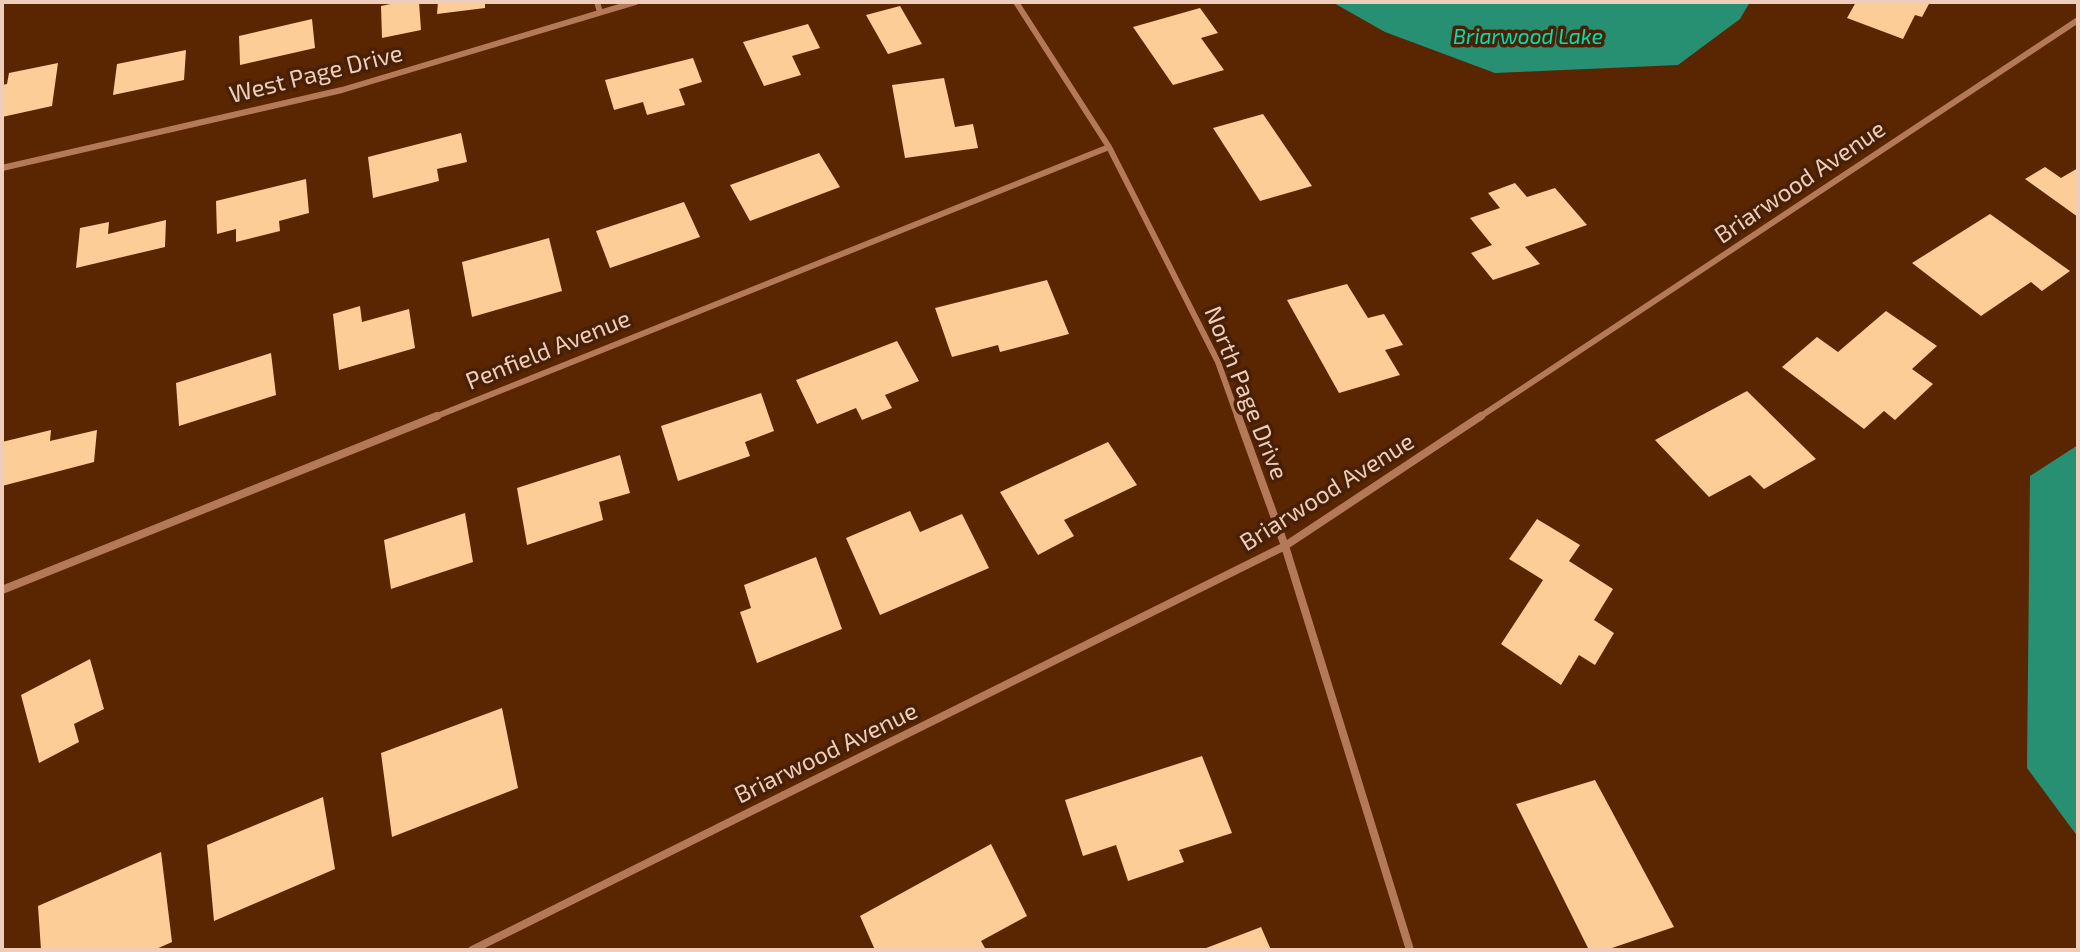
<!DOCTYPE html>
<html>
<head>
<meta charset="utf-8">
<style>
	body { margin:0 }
	#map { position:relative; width:2080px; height:952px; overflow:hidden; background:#592601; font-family:"Exo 2",sans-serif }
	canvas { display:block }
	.frame { position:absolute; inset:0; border:4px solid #eecdbb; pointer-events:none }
</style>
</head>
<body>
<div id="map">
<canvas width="2080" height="952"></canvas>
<div class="frame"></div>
</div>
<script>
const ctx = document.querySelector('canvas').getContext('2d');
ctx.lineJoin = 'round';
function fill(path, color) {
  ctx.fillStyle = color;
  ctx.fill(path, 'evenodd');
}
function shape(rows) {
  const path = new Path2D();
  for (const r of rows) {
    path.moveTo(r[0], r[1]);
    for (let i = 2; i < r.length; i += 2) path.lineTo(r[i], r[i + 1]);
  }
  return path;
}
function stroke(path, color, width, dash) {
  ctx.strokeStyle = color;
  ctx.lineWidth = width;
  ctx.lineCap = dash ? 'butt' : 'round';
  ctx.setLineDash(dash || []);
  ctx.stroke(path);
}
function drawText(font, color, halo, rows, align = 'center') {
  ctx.font = font + ' "Exo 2",sans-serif';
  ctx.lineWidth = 7;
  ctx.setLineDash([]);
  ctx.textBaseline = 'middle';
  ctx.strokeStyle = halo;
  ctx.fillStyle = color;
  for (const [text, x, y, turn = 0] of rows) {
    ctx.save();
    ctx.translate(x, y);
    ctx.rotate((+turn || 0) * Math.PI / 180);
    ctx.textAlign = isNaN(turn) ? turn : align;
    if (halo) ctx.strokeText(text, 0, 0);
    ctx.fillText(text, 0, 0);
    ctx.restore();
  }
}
const water = shape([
	[1332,2,1750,2,1740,19,1678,65,1495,73,1385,32],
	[2078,445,2078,837,2027,768,2030,476]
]);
const building = shape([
	[400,2,419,2,421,30,382,38,381,6],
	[438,2,485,2,485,8,437,14],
	[1856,2,1930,2,1922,17,1915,15,1903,39,1847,18],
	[900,6,922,44,888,54,866,15],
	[1200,8,1218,33,1201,38,1224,70,1173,85,1133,27],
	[312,19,315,48,240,65,239,36],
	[808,24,820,48,792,56,801,75,764,86,743,42],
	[186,50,184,80,113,95,117,64],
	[693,58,702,82,679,89,685,105,647,115,643,102,614,110,605,80],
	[58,63,52,106,2,117,2,85,7,84,9,73],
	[944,78,955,127,973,124,978,148,905,158,892,85],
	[1263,114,1312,186,1260,201,1213,128],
	[461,133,467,162,437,169,439,181,373,198,368,157],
	[819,153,840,187,750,221,730,185],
	[2045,167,2061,178,2078,168,2078,217,2025,179],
	[306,179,309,213,279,221,280,231,236,242,236,229,217,234,216,201],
	[1515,183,1527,197,1555,188,1587,225,1525,247,1540,264,1493,280,1471,253,1492,245,1470,218,1500,208,1488,193],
	[684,202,700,237,610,268,596,231],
	[1990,214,2070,271,2042,291,2031,282,1981,316,1912,263],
	[166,220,165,247,76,268,80,228,109,222,108,234],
	[549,238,562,291,472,317,462,262],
	[1047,280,1069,334,1000,352,998,345,952,357,935,308],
	[1347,284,1368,318,1384,314,1403,345,1385,350,1400,375,1339,393,1287,300],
	[360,306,362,322,409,309,415,348,339,370,333,314],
	[1886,311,1937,346,1912,369,1933,384,1895,420,1884,411,1864,429,1782,367,1817,337,1838,352],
	[897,341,919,381,885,395,892,408,862,420,856,408,817,424,796,380],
	[271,353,276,395,179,426,176,383],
	[1747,391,1816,459,1764,489,1750,475,1709,497,1655,440],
	[761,393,774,431,745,442,750,456,678,481,661,426],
	[51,430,50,441,97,430,94,462,2,486,2,442],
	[1108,442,1137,485,1064,520,1074,536,1038,555,1000,492],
	[620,455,630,493,599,502,603,520,527,545,517,488],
	[910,511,920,532,962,514,989,568,880,615,846,538],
	[465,513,473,562,391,589,384,540],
	[1537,519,1580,545,1569,561,1613,589,1594,620,1614,633,1595,665,1579,655,1561,685,1501,644,1543,580,1509,559],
	[816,557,842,629,757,663,740,612,751,608,744,585],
	[90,659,104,709,74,724,79,742,39,763,21,695],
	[502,708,518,788,392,837,381,753],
	[1202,756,1232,833,1179,850,1184,862,1128,881,1116,845,1083,856,1065,800],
	[1595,780,1674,927,1606,950,1589,950,1516,804],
	[323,797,335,869,214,921,207,845],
	[991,844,1027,916,981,941,986,950,875,950,860,916],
	[161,852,172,942,154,950,41,950,38,906],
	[1261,927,1271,950,1201,950]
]);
const minorFar1 = shape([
	[597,2,600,12],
	[1016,2,1109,147,1218,362,1238,418],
	[2,168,342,90,636,2],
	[432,418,1109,147],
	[1478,418,2078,20]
]);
const minor = shape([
	[1238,416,1285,546,1410,950],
	[2,590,437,416],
	[472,950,1285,546,1481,416]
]);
const farWaternames = [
	["Briarwood Lake",1528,37]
];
const streetNames = [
	["West Page Drive",316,74,-14],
	["Briarwood Avenue",1800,182,-34],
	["Penfield Avenue",548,350,-22],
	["North Page Drive",1246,393,68],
	["Briarwood Avenue",1327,492,-32],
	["Briarwood Avenue",826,753,-26]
];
fill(water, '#279073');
fill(building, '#fccd96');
stroke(minorFar1, '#b47958', 6);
stroke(minor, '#b47958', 8);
drawText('italic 21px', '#00e1b1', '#482006', farWaternames);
drawText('24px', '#eecdbb', '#482006', streetNames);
</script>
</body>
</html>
